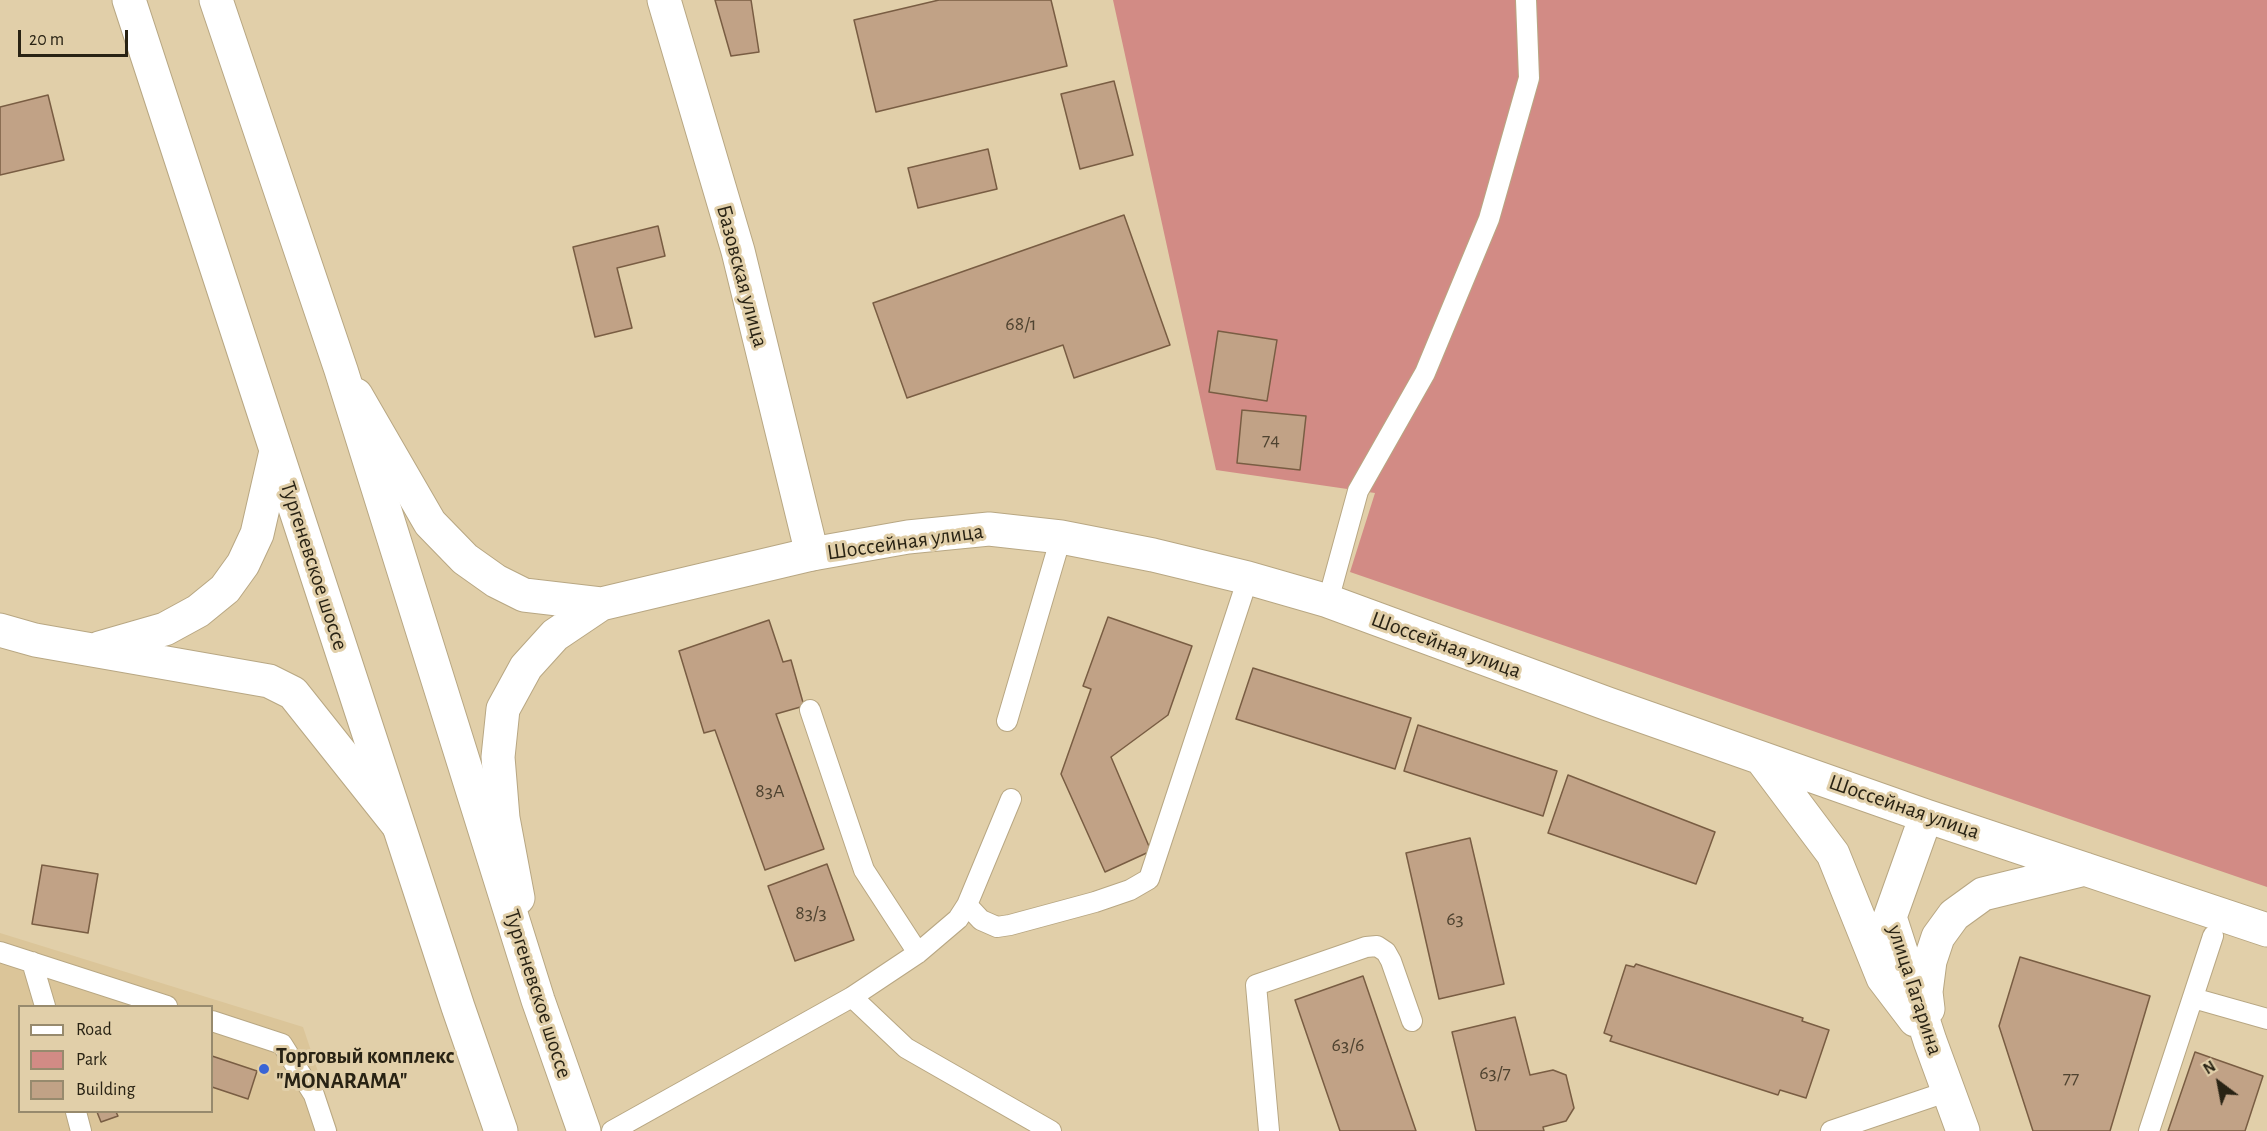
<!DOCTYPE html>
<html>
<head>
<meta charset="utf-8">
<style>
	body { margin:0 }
	#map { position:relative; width:2267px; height:1131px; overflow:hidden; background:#e1cfa9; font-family:"Alegreya Sans",sans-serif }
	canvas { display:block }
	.legend { position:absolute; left:18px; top:1005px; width:195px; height:108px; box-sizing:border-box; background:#e1cfa9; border:2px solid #978a6d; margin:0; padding:8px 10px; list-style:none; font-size:18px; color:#292314 }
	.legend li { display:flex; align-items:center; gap:12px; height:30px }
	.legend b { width:30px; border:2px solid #978a6d }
	.north { position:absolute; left:2189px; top:1053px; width:60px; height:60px; -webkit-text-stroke:4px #e1cfa9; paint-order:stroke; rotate:328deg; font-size:16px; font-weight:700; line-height:24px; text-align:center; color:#292314 }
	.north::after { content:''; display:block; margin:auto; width:21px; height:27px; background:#292314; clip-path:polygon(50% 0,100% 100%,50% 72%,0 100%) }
	.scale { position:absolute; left:18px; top:30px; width:110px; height:27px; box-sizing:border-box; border:3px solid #292314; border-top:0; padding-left:8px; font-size:18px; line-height:21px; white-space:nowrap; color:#292314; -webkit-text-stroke:4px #e1cfa9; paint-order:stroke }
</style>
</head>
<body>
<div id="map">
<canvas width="2267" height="1131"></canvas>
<ul class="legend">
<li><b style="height:8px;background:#fff"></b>Road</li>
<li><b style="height:16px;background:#d28b85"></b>Park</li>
<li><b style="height:16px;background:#c1a286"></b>Building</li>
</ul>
<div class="north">N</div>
<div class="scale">20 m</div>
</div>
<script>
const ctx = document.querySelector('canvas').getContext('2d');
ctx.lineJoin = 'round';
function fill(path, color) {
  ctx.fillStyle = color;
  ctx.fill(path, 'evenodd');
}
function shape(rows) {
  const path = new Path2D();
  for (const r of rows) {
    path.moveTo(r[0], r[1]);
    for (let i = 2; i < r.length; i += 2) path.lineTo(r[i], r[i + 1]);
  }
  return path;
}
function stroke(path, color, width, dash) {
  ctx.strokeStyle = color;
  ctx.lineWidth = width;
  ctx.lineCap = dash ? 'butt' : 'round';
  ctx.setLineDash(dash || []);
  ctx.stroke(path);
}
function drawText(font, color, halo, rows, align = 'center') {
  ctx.font = font + ' "Alegreya Sans",sans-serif';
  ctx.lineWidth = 6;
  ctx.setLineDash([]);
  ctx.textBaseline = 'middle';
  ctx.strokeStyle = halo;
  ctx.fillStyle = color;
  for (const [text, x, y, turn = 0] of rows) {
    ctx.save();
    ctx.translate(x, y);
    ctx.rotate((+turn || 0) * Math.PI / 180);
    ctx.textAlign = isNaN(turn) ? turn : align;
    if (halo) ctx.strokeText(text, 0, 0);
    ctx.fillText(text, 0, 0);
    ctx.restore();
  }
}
const built = shape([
	[0,933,303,1027,338,1131,0,1131],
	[20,1006,212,1006,212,1112,20,1112]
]);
const green = shape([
	[1113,0,2267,0,2267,887,1350,572,1375,493,1216,470]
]);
const building = shape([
	[715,0,751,0,759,52,731,56,715,0],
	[939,0,1051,0,1067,66,876,112,854,20,939,0],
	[1114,81,1133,155,1080,169,1061,94,1114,81],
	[48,95,64,160,0,175,0,107,48,95],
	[988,149,997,189,918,208,908,168,988,149],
	[1124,215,1170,345,1074,378,1063,345,907,398,873,303,1124,215],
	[658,226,665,256,617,268,632,328,595,337,573,247,658,226],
	[1218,331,1277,340,1267,401,1209,392,1218,331],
	[1242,410,1306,416,1300,470,1237,463,1242,410],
	[1108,617,1192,646,1168,715,1111,757,1151,851,1105,872,1061,774,1091,689,1083,686,1108,617],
	[769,620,783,662,791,660,804,706,776,714,824,849,765,870,715,730,704,733,679,651,769,620],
	[1253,668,1411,718,1395,769,1236,719,1253,668],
	[1418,725,1557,771,1543,816,1404,771,1418,725],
	[1568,775,1715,832,1696,884,1548,833,1568,775],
	[1470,838,1504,984,1439,999,1406,853,1470,838],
	[827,864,854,940,795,961,768,886,827,864],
	[42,865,98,874,88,933,32,924,42,865],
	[2020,957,2150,996,2110,1131,2033,1131,1999,1026,2020,957],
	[1636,964,1803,1018,1802,1021,1829,1030,1806,1098,1780,1090,1778,1095,1610,1041,1612,1036,1604,1033,1626,965,1634,967,1636,964],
	[1363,976,1416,1131,1340,1131,1295,1000,1363,976],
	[1515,1017,1530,1075,1553,1070,1566,1075,1574,1108,1566,1121,1543,1127,1544,1131,1476,1131,1452,1032,1515,1017],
	[2195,1052,2263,1076,2245,1131,2168,1131,2195,1052],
	[212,1056,257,1071,248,1099,212,1087,212,1056],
	[97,1112,116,1112,118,1116,101,1122,97,1112]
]);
const lane = shape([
	[1328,601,1358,491,1425,373,1489,219,1529,78,1526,0],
	[810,710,864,870,918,953],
	[1007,721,1061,537],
	[1011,799,967,905,981,920,997,927,1010,925,1095,902,1130,890,1149,879,1248,578],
	[0,952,167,1006],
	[32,962,45,1006],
	[852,997,906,1048,1051,1131],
	[2193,998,2267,1019],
	[212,1021,282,1044,314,1095,326,1131],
	[76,1112,81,1131],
	[612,1131,852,997,918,953,958,919,967,905],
	[1269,1131,1256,985,1366,947,1377,946,1386,952,1391,961,1412,1021],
	[1831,1131,1949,1091],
	[2149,1131,2213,936]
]);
const street = shape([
	[664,0,738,251,812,554]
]);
const secondary = shape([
	[356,395,430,523,465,559,496,581,524,595,601,604,812,554,908,537,989,529,1061,537,1153,555,1248,578,1328,601,1608,704,1926,816,2267,930],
	[0,630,35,640,269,681,293,693,398,825],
	[99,648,165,629,198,611,225,589,243,564,257,534,276,451],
	[1761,758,1833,854,1883,978,1915,1020],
	[1926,816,1890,917,1930,1041,1963,1131],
	[518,898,503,818,498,757,503,709,526,667,555,635,601,604],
	[1928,1009,1926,992,1930,961,1938,937,1954,915,1983,894,2085,869]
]);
const highway = shape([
	[129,0,458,1007,501,1131],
	[216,0,341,370,538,1000,584,1131]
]);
const markers = [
	[264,1069,6,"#3964d5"]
];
const numberNames = [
	["68/1",1021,324],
	["74",1271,440],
	["83А",770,791],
	["83/3",811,913],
	["63",1455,919],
	["63/6",1348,1045],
	["63/7",1495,1073],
	["77",2071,1078]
];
const streetNames = [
	["Базовская улица",742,276,75],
	["Шоссейная улица",905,542,-8],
	["Тургеневское шоссе",314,566,72],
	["Шоссейная улица",1446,645,20],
	["Шоссейная улица",1904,807,19],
	["улица Гагарина",1915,990,72],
	["Тургеневское шоссе",538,994,72]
];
const poiNames = [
	["Торговый комплекс",276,1056],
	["\"MONARAMA\"",276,1081]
];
fill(built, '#dbc599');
fill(green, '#d28b85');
fill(building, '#c1a286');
stroke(building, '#795d43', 1.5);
stroke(lane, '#b8a783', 22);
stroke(street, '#b8a783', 35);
stroke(secondary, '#b8a783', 35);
stroke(highway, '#b8a783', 35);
stroke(lane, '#fff', 20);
stroke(street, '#fff', 33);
stroke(secondary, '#fff', 33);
stroke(highway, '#fff', 33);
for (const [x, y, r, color] of markers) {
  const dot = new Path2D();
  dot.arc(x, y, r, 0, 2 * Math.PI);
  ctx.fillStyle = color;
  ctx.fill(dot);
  stroke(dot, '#e1cfa9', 2);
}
drawText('20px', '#4f4330', null, numberNames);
drawText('22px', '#292314', '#e1cfa9', streetNames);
drawText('bold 22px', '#292314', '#e1cfa9', poiNames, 'left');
</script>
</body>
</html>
